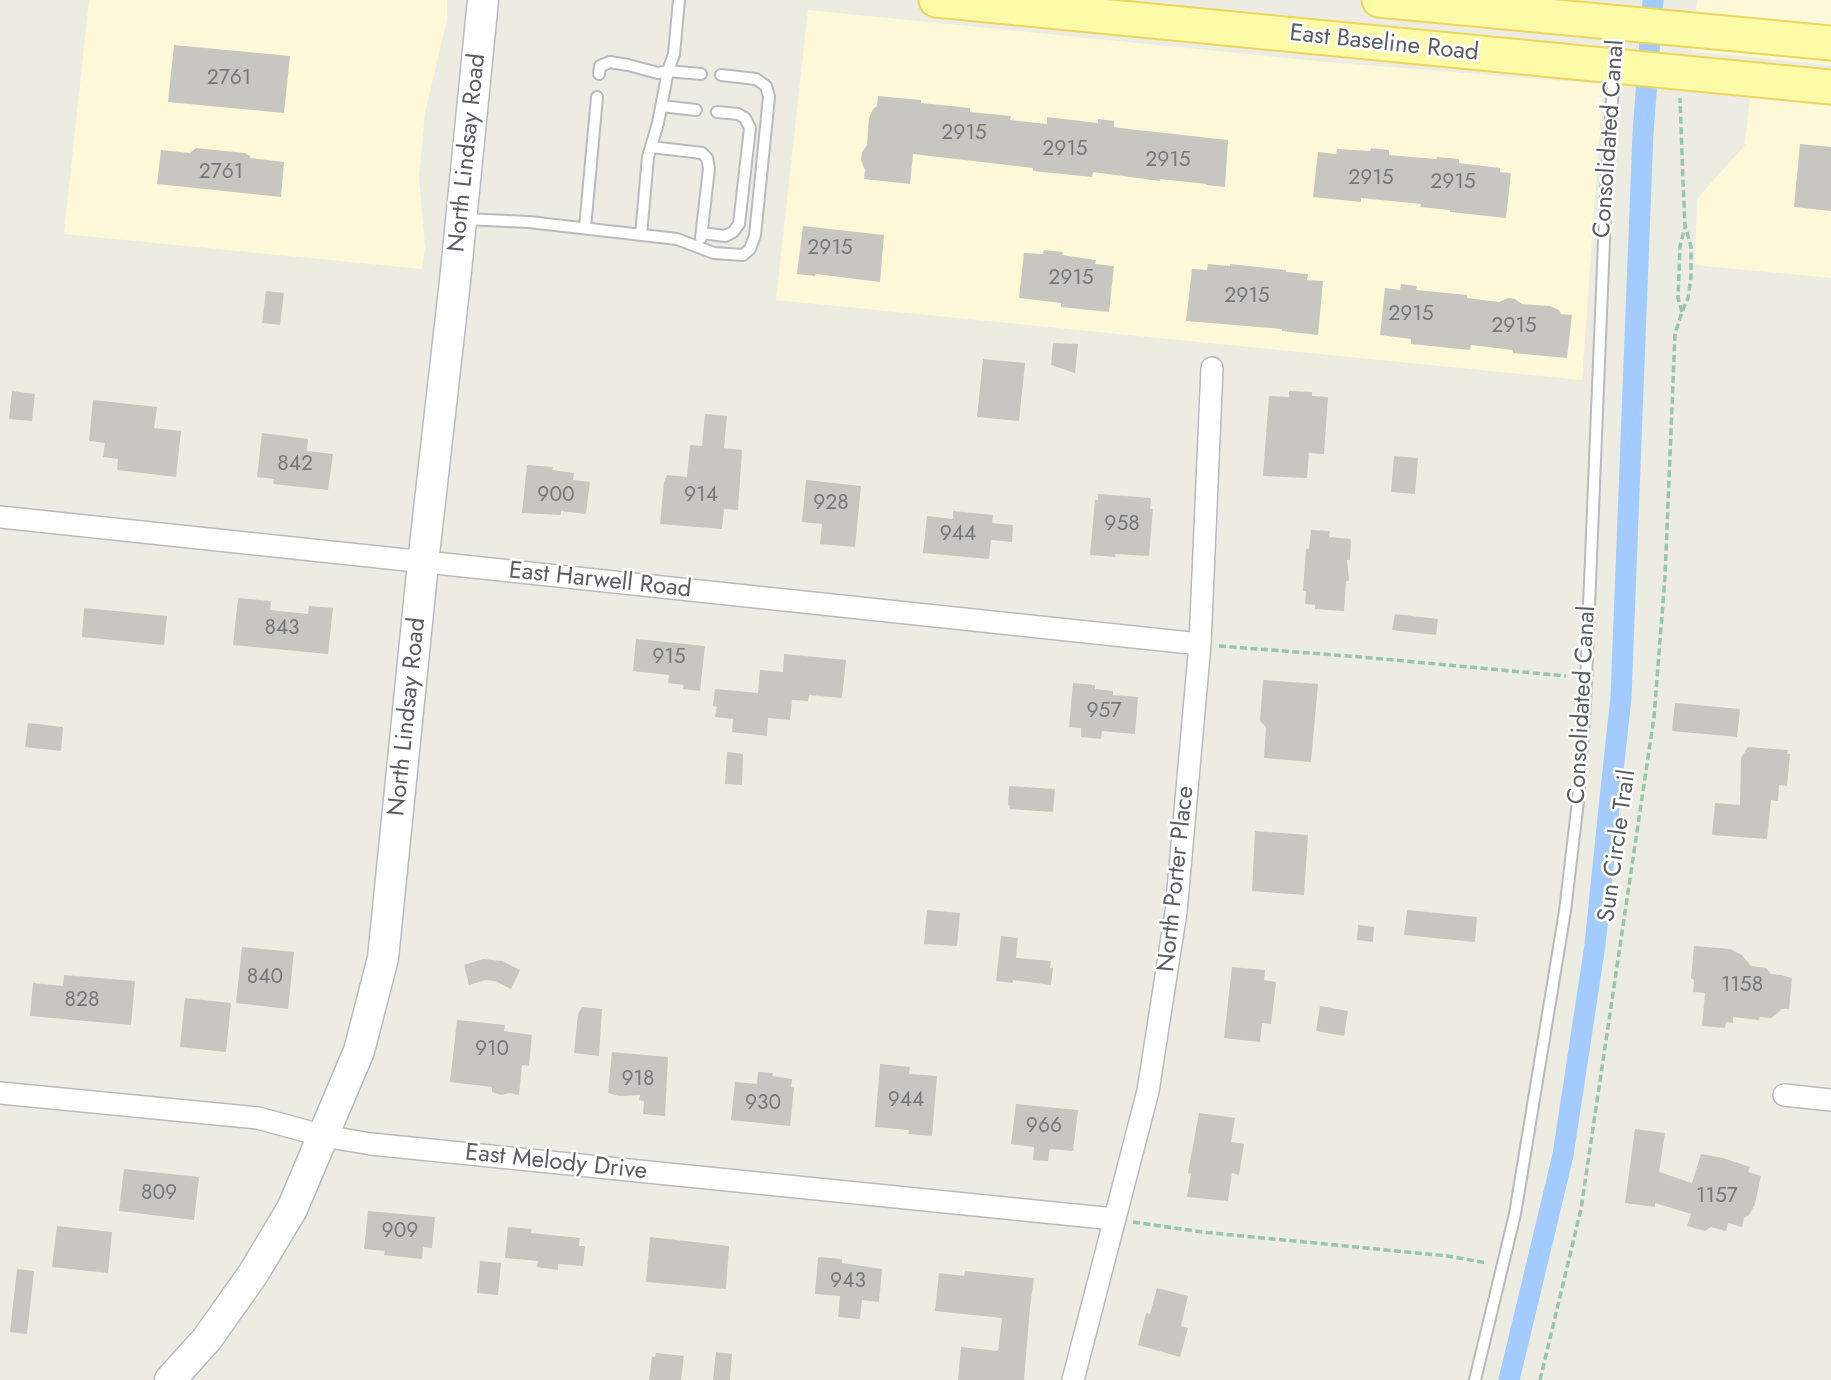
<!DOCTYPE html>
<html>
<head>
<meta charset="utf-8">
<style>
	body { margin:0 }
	canvas { display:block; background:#edece2 }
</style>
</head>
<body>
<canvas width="1831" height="1380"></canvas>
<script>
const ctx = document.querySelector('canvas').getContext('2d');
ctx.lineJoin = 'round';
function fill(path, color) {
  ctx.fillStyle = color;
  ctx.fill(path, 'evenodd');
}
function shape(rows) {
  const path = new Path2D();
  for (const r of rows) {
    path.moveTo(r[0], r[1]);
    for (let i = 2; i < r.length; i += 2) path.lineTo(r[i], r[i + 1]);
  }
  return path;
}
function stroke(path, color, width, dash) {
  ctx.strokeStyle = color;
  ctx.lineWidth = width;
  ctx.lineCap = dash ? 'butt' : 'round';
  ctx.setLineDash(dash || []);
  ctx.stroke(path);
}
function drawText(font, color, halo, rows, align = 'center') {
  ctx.font = font + ' Jost,sans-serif';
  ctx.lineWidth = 5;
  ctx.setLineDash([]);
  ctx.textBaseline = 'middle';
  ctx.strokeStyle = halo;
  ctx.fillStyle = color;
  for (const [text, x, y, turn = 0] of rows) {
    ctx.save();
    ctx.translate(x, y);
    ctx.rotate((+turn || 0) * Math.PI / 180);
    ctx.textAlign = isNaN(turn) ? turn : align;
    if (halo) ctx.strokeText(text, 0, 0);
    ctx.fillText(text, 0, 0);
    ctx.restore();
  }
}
const commercial = shape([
	[89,0,447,0,447,20,425,112,419,177,425,247,422,269,64,234],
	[1697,0,1831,0,1831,65,1692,51],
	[808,10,1326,62,1603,84,1582,380,776,300],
	[1750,98,1831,106,1831,278,1695,265,1697,199,1745,145]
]);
const canal = shape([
	[1509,1380,1563,1155,1595,945,1609,808,1621,697,1643,133,1653,0]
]);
const building = shape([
	[174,45,290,56,284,113,168,102],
	[878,96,921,100,921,103,970,108,970,112,1011,116,1010,120,1047,124,1047,117,1098,123,1098,119,1114,121,1114,127,1129,129,1228,140,1225,187,1206,185,1206,184,1160,179,1160,181,1093,172,1092,177,1033,171,1033,168,913,154,910,184,864,179,865,170,861,160,862,152,867,145,869,118,873,109,877,106],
	[1800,144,1831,147,1831,211,1794,207],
	[196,148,245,153,250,156,250,158,284,162,281,197,157,184,161,150,190,153],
	[1371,148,1389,150,1389,155,1436,159,1437,157,1459,159,1459,163,1500,168,1500,172,1511,173,1506,218,1450,212,1450,210,1420,207,1421,204,1361,198,1361,202,1313,197,1318,152,1336,154,1337,149,1370,151],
	[803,226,884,235,880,282,816,274,815,276,797,274],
	[1044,250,1063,252,1062,255,1096,260,1095,264,1114,266,1109,312,1061,307,1061,303,1019,298,1024,253,1043,254],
	[1208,264,1230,266,1230,264,1286,270,1286,272,1308,274,1307,280,1323,281,1318,335,1282,331,1282,329,1186,321,1192,269,1207,270],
	[1401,284,1417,286,1416,290,1467,295,1467,298,1499,302,1508,298,1515,299,1522,304,1550,306,1559,310,1561,314,1572,315,1567,358,1513,353,1513,350,1471,345,1470,350,1411,344,1411,339,1380,335,1385,288,1400,290],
	[266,291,284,293,280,325,262,323],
	[1053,343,1078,344,1075,373,1051,365],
	[983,359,1025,363,1019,421,977,417],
	[12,391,35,394,32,421,9,419],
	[1289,391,1312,392,1312,396,1328,397,1324,454,1309,453,1307,478,1263,476,1269,396,1289,397],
	[93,400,157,407,154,428,181,431,176,477,117,470,118,459,103,457,105,443,89,441],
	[705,414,727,416,724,448,742,450,738,510,724,509,722,529,660,524,664,482,667,475,687,477,690,445,702,446],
	[262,433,308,439,307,451,333,454,328,490,273,484,274,479,257,477],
	[1394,456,1418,458,1415,494,1391,492],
	[527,465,553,467,552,470,574,473,573,480,590,482,586,514,561,511,561,515,522,513],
	[806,480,861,486,855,547,820,544,822,524,802,522],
	[1098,494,1151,498,1150,509,1153,509,1149,556,1115,554,1115,557,1090,555,1095,500,1098,500],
	[953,511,993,515,992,523,1013,525,1012,542,991,540,989,559,923,553,927,516,953,519],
	[1311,530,1330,531,1329,537,1351,539,1350,560,1347,560,1349,581,1346,581,1344,611,1315,609,1315,605,1305,604,1306,591,1303,591,1306,549,1309,549],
	[238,598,271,601,270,610,308,614,309,606,333,608,328,654,233,645],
	[84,608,167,616,164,645,82,637],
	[1395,614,1438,619,1436,635,1392,630],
	[636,639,705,646,700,691,683,689,684,685,668,683,669,675,633,671],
	[784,654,846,660,842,698,809,695,808,701,792,700,790,720,768,718,767,736,732,732,733,719,715,717,717,707,713,706,715,689,758,693,760,670,783,672],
	[1263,680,1318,684,1311,762,1264,758,1266,727,1260,721],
	[1073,683,1095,685,1095,689,1113,691,1113,695,1138,697,1135,734,1102,731,1101,739,1081,737,1081,728,1069,727],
	[1675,703,1740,709,1737,737,1672,731],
	[28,723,63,727,61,751,25,747],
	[1748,747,1788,750,1787,754,1790,754,1787,786,1779,785,1778,801,1771,800,1767,839,1712,835,1715,803,1740,805,1741,758],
	[727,752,743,754,742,785,725,784],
	[1009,786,1055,789,1053,812,1010,809,1010,806,1008,805],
	[1255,831,1308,835,1304,895,1252,891],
	[927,910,960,913,957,946,924,944],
	[1407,910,1477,917,1475,942,1404,935],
	[1358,925,1374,927,1373,942,1357,940],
	[1001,936,1018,938,1016,958,1051,961,1050,968,1053,968,1051,985,1013,980,1013,983,996,981],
	[1694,946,1730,949,1742,955,1751,966,1766,968,1771,974,1781,975,1792,978,1789,1009,1782,1009,1771,1018,1760,1017,1759,1020,1733,1017,1733,1023,1726,1022,1725,1028,1702,1026,1705,993,1693,992,1694,980,1691,978],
	[242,947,294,952,288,1009,236,1003],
	[483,959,502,961,520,970,511,989,495,981,486,980,469,985,464,965],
	[1232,967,1265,970,1264,980,1276,982,1271,1024,1262,1023,1260,1042,1224,1038],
	[64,975,135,981,131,1025,30,1016,33,983,63,986],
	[185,998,231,1003,226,1052,180,1047],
	[1320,1006,1348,1011,1344,1036,1316,1031],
	[582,1007,602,1009,599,1056,574,1053,578,1014],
	[457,1020,505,1025,504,1031,532,1035,529,1066,522,1065,519,1095,510,1093,501,1095,492,1092,492,1087,450,1082],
	[612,1052,668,1057,665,1116,643,1114,644,1101,639,1100,640,1095,619,1096,608,1093],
	[880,1064,910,1067,909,1074,937,1076,932,1136,908,1134,909,1130,875,1127],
	[758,1072,773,1073,772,1076,792,1079,791,1087,794,1088,790,1126,731,1120,735,1082,757,1084],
	[1016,1104,1078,1110,1073,1151,1050,1149,1048,1161,1033,1160,1034,1147,1011,1144],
	[1199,1113,1235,1118,1231,1142,1244,1144,1239,1175,1232,1173,1228,1201,1187,1197,1191,1174,1188,1173],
	[1635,1129,1665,1133,1659,1172,1692,1183,1701,1154,1723,1158,1750,1167,1748,1172,1761,1176,1755,1204,1749,1215,1744,1218,1742,1227,1728,1223,1726,1231,1711,1227,1705,1231,1687,1226,1691,1214,1655,1203,1655,1207,1625,1203],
	[124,1169,199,1177,194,1220,119,1211],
	[368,1211,435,1217,432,1248,423,1247,422,1259,384,1255,385,1251,364,1249],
	[57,1226,112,1232,108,1273,52,1267],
	[508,1227,532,1229,531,1233,580,1238,579,1246,585,1246,583,1266,558,1264,558,1270,537,1267,538,1261,505,1258],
	[650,1237,729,1246,726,1289,646,1282],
	[818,1257,842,1259,842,1263,882,1269,879,1302,862,1300,860,1319,838,1317,840,1296,815,1294],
	[480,1261,501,1263,498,1295,477,1293],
	[17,1269,34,1271,27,1334,10,1332],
	[965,1271,1034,1278,1030,1307,1024,1380,958,1380,961,1347,998,1351,1002,1318,935,1311,939,1273,964,1276],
	[1157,1288,1188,1296,1181,1326,1188,1328,1180,1357,1138,1345,1146,1313,1150,1314],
	[716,1352,732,1354,730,1380,713,1380],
	[656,1353,684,1356,681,1380,649,1380,652,1357,655,1357]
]);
const path = shape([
	[1682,312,1678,298,1680,246,1685,227],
	[1219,646,1361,657,1566,676],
	[1133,1222,1202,1232,1448,1256,1487,1263],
	[1540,1380,1581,1209,1654,717,1665,577,1675,334,1682,312,1688,298,1691,277,1691,247,1685,225,1683,182,1680,98]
]);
const lane = shape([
	[599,74,600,66,610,62,628,65,658,73,668,71,701,74],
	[661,106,696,110],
	[651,147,702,153,707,158,709,168,701,238],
	[464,219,529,222,677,239,714,253,743,255,750,249,755,235,769,97,766,86,756,79,721,75],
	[585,228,597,97],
	[702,233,725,236,733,232,739,224,750,128,745,118,738,114,717,112],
	[641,235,648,157,658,123,668,71,674,54,679,0],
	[1475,1380,1515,1214,1565,911,1578,801,1585,704,1606,192,1617,25]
]);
const street = shape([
	[0,517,1200,644],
	[0,1093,258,1118,324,1136,371,1144,1114,1219],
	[1784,1095,1831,1100],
	[1073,1380,1148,1091,1176,912,1200,644,1212,368]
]);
const secondary = shape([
	[170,1380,207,1339,253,1274,292,1209,359,1051,383,958,423,563,455,281,483,0]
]);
const primary = shape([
	[936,0,1831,87],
	[1379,0,1831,43]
]);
const numberNames = [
	["2761",229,79],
	["2915",964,134],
	["2915",1065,150],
	["2915",1168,161],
	["2761",221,173],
	["2915",1371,179],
	["2915",1453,183],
	["2915",830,249],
	["2915",1071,279],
	["2915",1247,297],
	["2915",1411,315],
	["2915",1514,327],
	["842",295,465],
	["900",556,496],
	["914",701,496],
	["928",831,504],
	["958",1122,525],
	["944",958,535],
	["843",282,629],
	["915",669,658],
	["957",1104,712],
	["840",265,978],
	["1158",1742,986],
	["828",82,1001],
	["910",492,1050],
	["918",638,1080],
	["944",906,1101],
	["930",763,1104],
	["966",1044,1127],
	["809",159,1194],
	["1157",1717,1197],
	["909",400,1232],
	["943",848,1282]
];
const streetNames = [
	["East Baseline Road",1384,44,6],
	["Consolidated Canal",1610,139,-86],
	["North Lindsay Road",468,153,-84],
	["East Harwell Road",600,581,6],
	["Consolidated Canal",1583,705,-87],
	["North Lindsay Road",408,717,-84],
	["Sun Circle Trail",1618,846,-82],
	["North Porter Place",1177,879,-84],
	["East Melody Drive",556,1163,6]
];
fill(commercial, '#fdf9d8');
stroke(canal, '#a3cbfd', 21);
fill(building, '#c8c6c0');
stroke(lane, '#b8babf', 14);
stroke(street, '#b8babf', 24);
stroke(secondary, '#b8bac1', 33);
stroke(primary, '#eed65b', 37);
stroke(path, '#99c5aa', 3.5, [7, 3.5]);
stroke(lane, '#fff', 10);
stroke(street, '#fff', 21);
stroke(secondary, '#fff', 30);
stroke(primary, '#fdfaa8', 33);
drawText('21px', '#76777a', null, numberNames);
drawText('24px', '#5b5d63', '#fff', streetNames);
</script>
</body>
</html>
